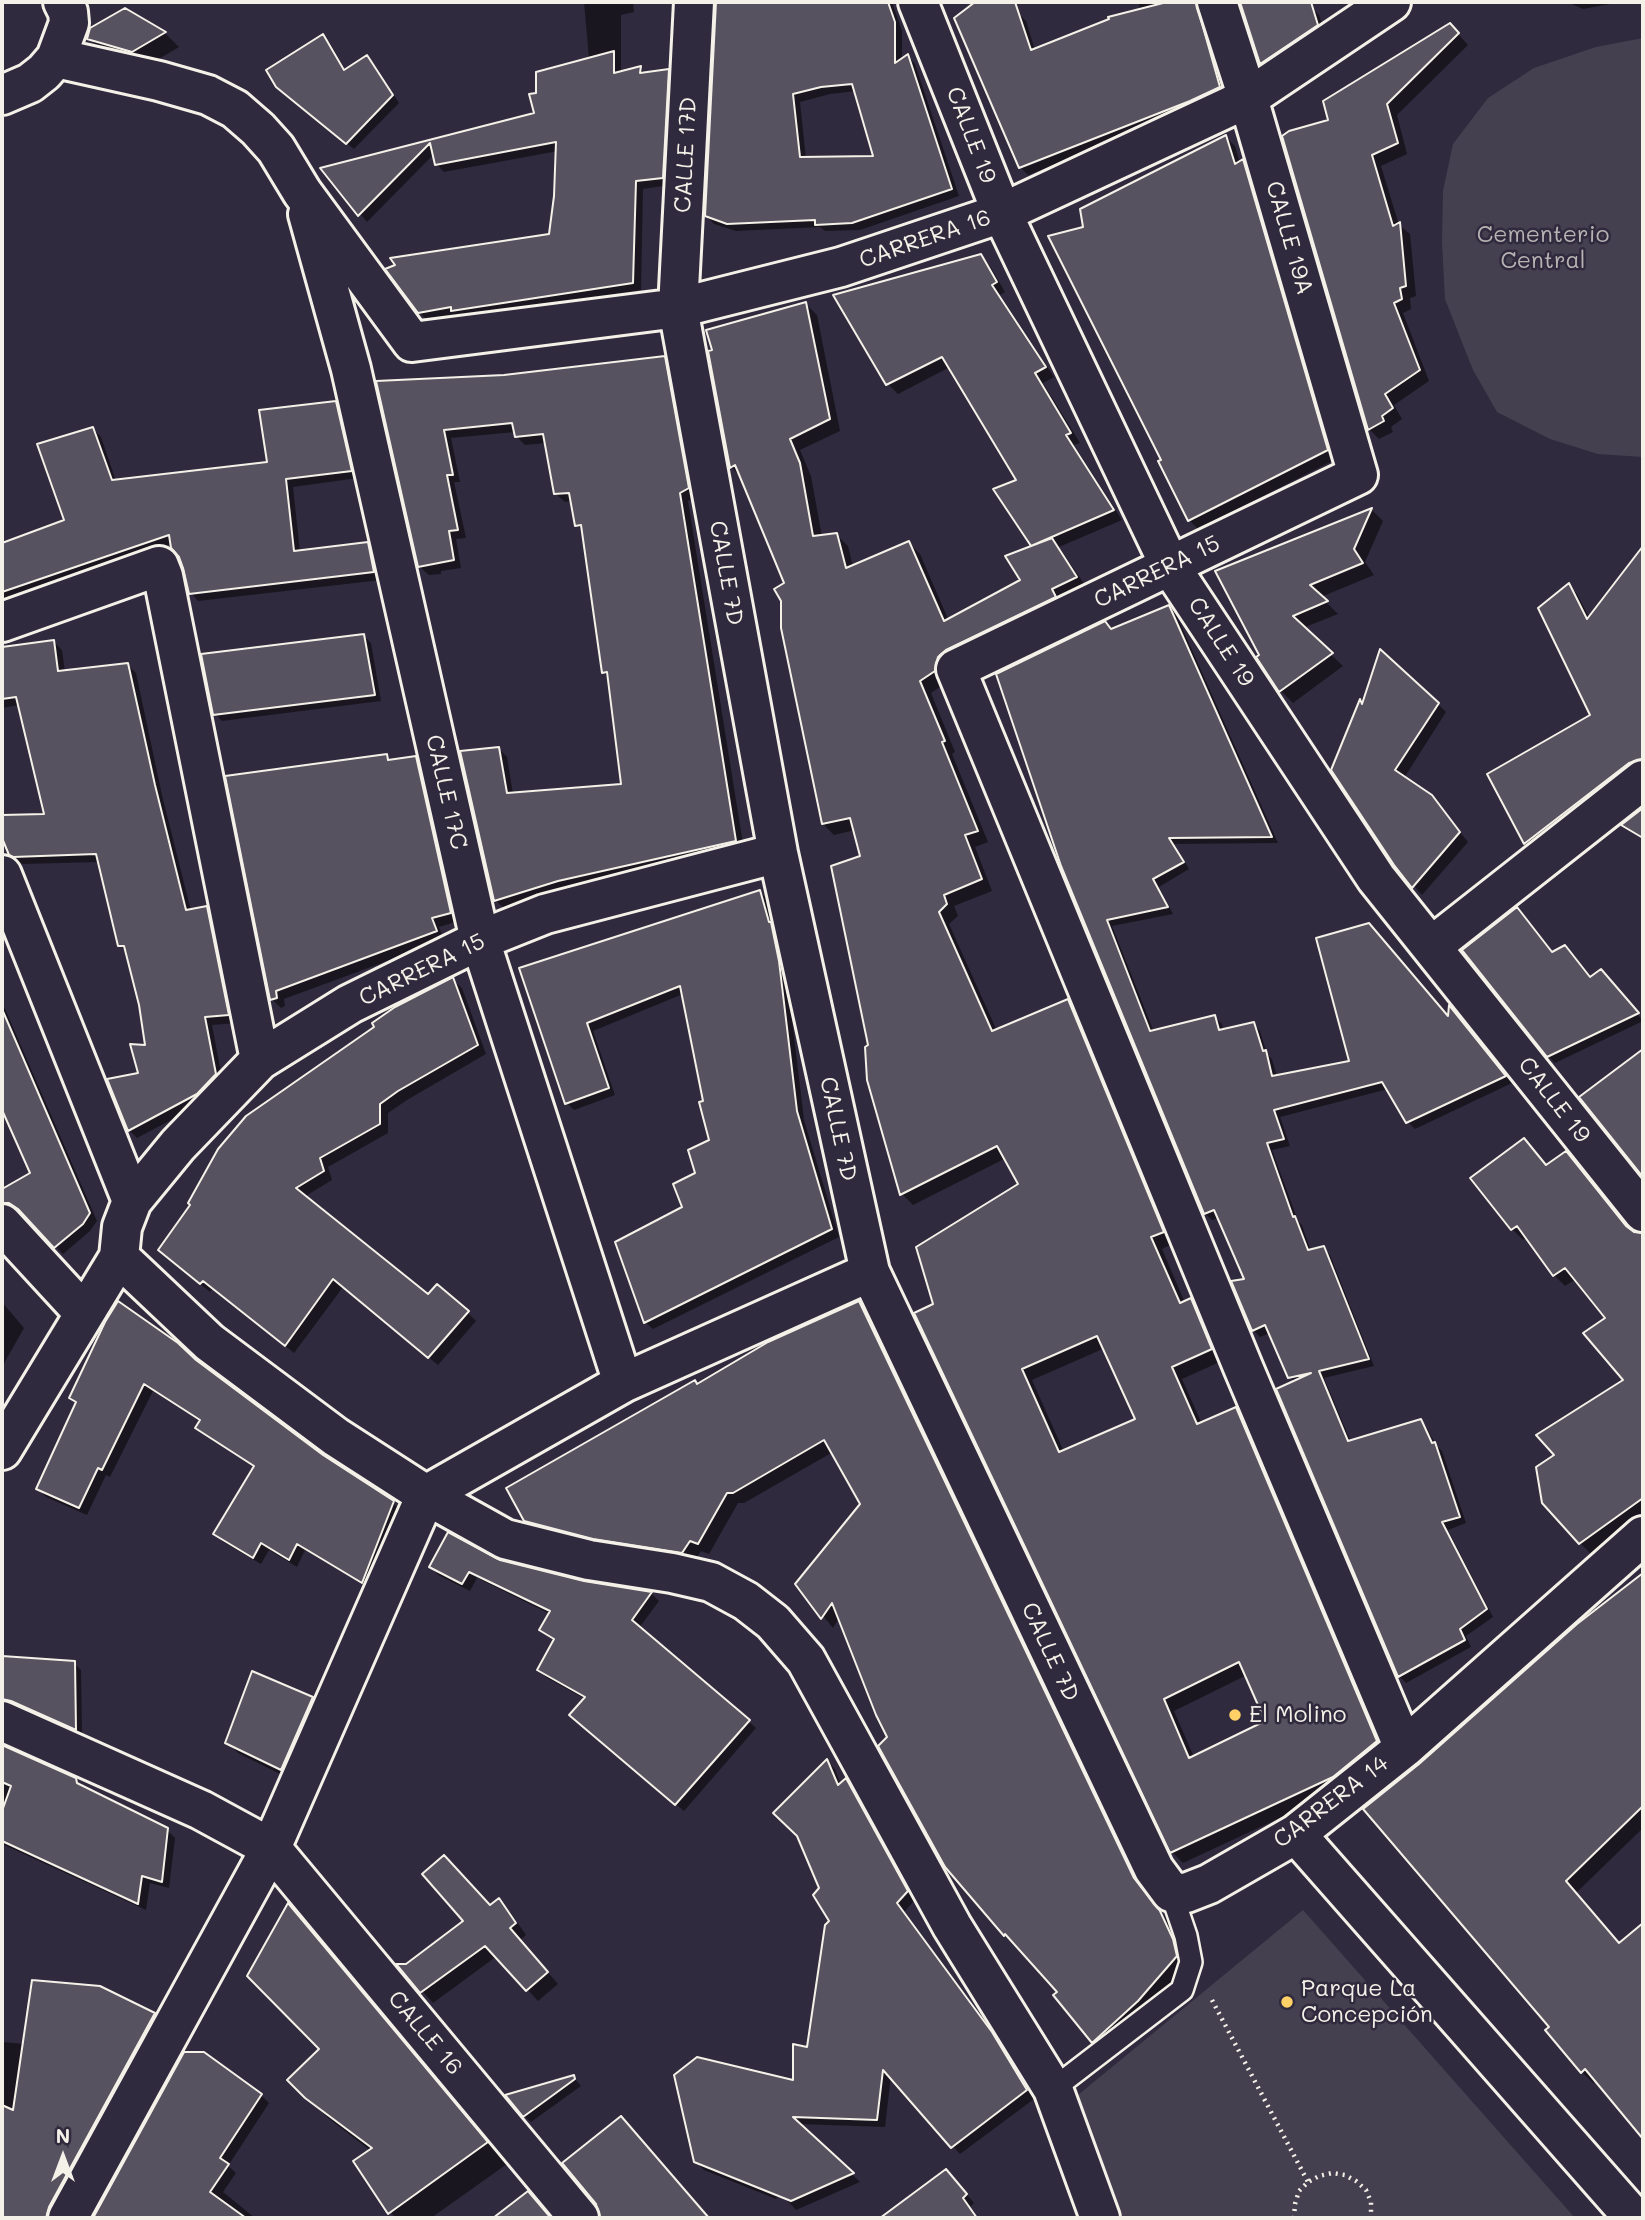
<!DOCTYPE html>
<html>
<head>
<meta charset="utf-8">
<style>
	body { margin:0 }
	#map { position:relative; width:1645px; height:2220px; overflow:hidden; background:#2f2a3d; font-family:Mali,sans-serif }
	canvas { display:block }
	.frame { position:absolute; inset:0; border:4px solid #f4f1e8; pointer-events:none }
	.north { position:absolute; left:28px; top:2122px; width:70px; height:70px; -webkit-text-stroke:5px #2f2a3d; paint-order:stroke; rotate:0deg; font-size:19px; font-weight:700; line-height:28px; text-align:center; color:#f4f1e8 }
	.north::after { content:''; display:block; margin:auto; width:24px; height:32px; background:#f4f1e8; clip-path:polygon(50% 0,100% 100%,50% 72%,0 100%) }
</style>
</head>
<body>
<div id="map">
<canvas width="1645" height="2220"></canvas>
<div class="frame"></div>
<div class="north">N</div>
</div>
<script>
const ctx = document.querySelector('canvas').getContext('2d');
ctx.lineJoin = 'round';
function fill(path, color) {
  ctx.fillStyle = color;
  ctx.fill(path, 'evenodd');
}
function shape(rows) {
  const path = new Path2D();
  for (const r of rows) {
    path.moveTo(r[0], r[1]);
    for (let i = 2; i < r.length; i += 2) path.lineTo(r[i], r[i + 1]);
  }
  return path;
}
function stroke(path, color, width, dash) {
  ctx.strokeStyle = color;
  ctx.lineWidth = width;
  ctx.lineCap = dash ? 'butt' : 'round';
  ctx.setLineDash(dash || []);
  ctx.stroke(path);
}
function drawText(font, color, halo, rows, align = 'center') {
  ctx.font = font + ' Mali,sans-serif';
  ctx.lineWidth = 5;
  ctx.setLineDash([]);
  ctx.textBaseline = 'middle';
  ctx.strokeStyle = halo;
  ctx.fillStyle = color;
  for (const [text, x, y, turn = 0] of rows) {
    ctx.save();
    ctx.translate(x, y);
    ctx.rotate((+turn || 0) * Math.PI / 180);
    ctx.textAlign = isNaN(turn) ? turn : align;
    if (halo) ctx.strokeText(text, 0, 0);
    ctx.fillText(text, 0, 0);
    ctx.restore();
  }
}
const green = shape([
	[1643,38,1643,457,1598,454,1550,439,1497,412,1473,370,1445,299,1442,242,1443,191,1453,144,1488,98,1534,68,1596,47],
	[1303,1910,1575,2218,1101,2218,1078,2095]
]);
const shadow = shape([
	[584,2,633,2,634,12,621,15,621,73,640,68,646,74,668,71,676,79,670,185,643,189,641,290,460,318,456,315,427,320,419,312,551,236,555,200,558,151,444,172,436,164,434,154,367,222,323,169,536,115,589,59],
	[717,2,892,2,902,31,902,60,908,56,915,64,959,196,860,230,825,231,820,227,736,231,714,224,706,216],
	[856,91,875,157,806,159,800,102,830,94],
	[1139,2,1205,2,1227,95,1198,108,1028,175,1020,167,1019,14,1026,21,1035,50,1140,14],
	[1242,2,1299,2,1302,11,1311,7,1319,15,1325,33,1269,70,1261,63],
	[1567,2,1621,2,1583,9],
	[125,10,165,33,179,47,147,66,103,52,89,38],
	[1450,25,1468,45,1397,115,1407,154,1381,166,1399,225,1410,234,1416,296,1410,298,1411,309,1403,313,1429,381,1394,405,1402,419,1391,427,1393,432,1379,439,1369,429,1330,121],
	[323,36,330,43,346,71,367,57,374,64,399,103,354,149,285,94],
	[1226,137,1235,146,1240,163,1243,161,1252,170,1336,459,1198,529,1189,520,1163,460],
	[981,256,990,266,1005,292,1000,295,1054,377,1043,383,1080,443,1074,445,1122,520,1059,547,1087,588,931,693,955,752,952,754,988,842,975,847,992,891,954,906,958,916,949,924,997,1031,1068,1001,1079,1012,1174,1243,1162,1249,1185,1303,1191,1300,1202,1312,1222,1361,1182,1379,1202,1424,1236,1409,1247,1420,1388,1753,1344,1788,1183,1863,1172,1852,935,1305,1020,1184,1006,1158,913,1205,902,1194,870,1046,862,857,855,830,834,835,823,824,787,584,742,478,731,467,806,304,817,315,840,431,800,450,811,476,822,537,837,535,848,546,853,567,909,543,920,554,949,621,1023,580,1034,546,1018,481,950,367,898,394,888,384],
	[1105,1348,1138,1420,1064,1452,1032,1380],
	[1247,1675,1268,1722,1194,1757,1174,1711],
	[664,358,673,367,696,497,688,501,744,850,567,889,504,908,495,900,499,749,507,757,513,794,623,785,609,678,603,672,584,532,577,525,573,501,565,502,556,494,547,443,525,445,516,436,515,432,451,438,460,482,454,482,466,538,456,539,461,568,441,571,441,574,429,575,420,567,378,383,504,377],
	[335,403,343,411,358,478,293,487,300,552,367,544,375,552,381,580,198,601,191,593,185,567,172,544,2,600,2,543,66,521,93,429,101,437,116,481,269,464],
	[1372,510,1383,521,1365,562,1374,575,1321,597,1338,614,1303,628,1343,666,1293,703,1281,691,1259,658,1262,656,1217,572],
	[1643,549,1643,632,1637,642,1643,654,1643,768,1533,851,1525,843,1592,716,1569,586,1577,594,1590,619],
	[1169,607,1176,614,1278,843,1174,844,1189,869,1159,887,1173,914,1112,926,1154,1032,1215,1017,1222,1024,1223,1031,1253,1023,1260,1031,1267,1054,1272,1059,1277,1077,1351,1062,1456,1014,1512,1083,1415,1129,1408,1122,1388,1089,1280,1117,1290,1146,1272,1150,1298,1221,1302,1225,1311,1251,1323,1248,1330,1255,1374,1366,1324,1378,1351,1442,1420,1421,1427,1428,1436,1445,1442,1451,1466,1523,1448,1530,1493,1617,1466,1636,1471,1647,1406,1683,1399,1676,1295,1382,1290,1377,1270,1333,1260,1337,1253,1330,1246,1280,1219,1218,1212,1220,1205,1214,1062,866,1112,630],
	[364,636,371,643,381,701,222,721,215,714],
	[54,642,62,650,65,672,128,665,136,673,162,795,191,911,206,908,214,916,236,1023,212,1025,223,1083,205,1102,137,1138,129,1130,109,1081,140,1074,147,1047,141,1005,127,953,120,945,100,862,22,864,10,854,2,833,2,817,46,816,19,705,2,708,2,649],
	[1361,702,1364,705,1438,704,1446,712,1404,778,1431,796,1468,842,1422,895,1395,864],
	[386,755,391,761,415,758,424,767,459,921,439,927,444,940,284,999,285,1006,281,1008,272,999],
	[1643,810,1643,839,1624,825],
	[760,892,767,899,774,928,777,931,786,969,804,1120,839,1237,653,1329,645,1322,684,1208,711,1141,683,994,593,1031,615,1095,574,1110,567,1103,521,969],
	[1517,909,1553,954,1591,979,1607,978,1643,1021,1555,1063,1548,1056],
	[453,980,462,988,486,1054,407,1100,388,1113,388,1133,328,1167,332,1180,304,1197,428,1296,467,1312,476,1321,438,1365,343,1287,294,1353,213,1288,210,1292,169,1259],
	[2,1002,97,1221,90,1231,63,1254,26,1215,18,1210,11,1209,2,1200,2,1191,32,1174,2,1106],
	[1643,1051,1643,1175,1581,1097],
	[1524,1140,1547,1166,1566,1153,1631,1232,1643,1235,1643,1517,1591,1554,1580,1543,1557,1456,1625,1380,1607,1318,1576,1279,1565,1286,1554,1275,1527,1237,1523,1240,1512,1229],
	[2,1302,24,1328,2,1367],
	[859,1303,870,1314,1145,1891,1170,1924,1183,1950,1187,1968,1149,2012,1104,2052,1093,2041,1060,1992,1005,1934,946,1866,889,1737,839,1618,833,1628,797,1584,862,1504,833,1452,744,1503,738,1503,709,1554,701,1551,693,1563,536,1532,525,1520,698,1385],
	[195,1361,322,1456,393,1503,401,1511,371,1589,305,1550,297,1567,269,1550,261,1564,223,1542,216,1534,255,1467,205,1435,198,1427,201,1422,153,1391,110,1477,106,1475,87,1515,46,1497,38,1489,77,1403],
	[499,1562,583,1583,652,1594,659,1601,639,1628,756,1728,684,1811,579,1723,585,1699,547,1678,539,1670,555,1641,541,1630,550,1614,477,1578,470,1591,438,1575,431,1567],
	[1637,1580,1643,1586,1643,1828,1576,1893,1620,1945,1632,1935,1643,1946,1643,2136,1596,2080,1593,2083,1582,2072,1548,2030,1551,2027,1420,1766],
	[2,1658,74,1663,81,1670,82,1735,19,1707,8,1706,2,1699,6,1688,2,1686],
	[253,1673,312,1699,323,1709,292,1780,238,1753,227,1742],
	[2,1747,75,1780,84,1789,167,1830,175,1838,169,1888,150,1883,146,1910,2,1844],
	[827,1761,835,1769,841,1785,846,1780,854,1788,915,1900,904,1912,1000,2043,1034,2099,960,2154,891,2076,885,2127,799,2124,860,2182,796,2210,781,2194,776,2199,704,2170,695,2161,794,2082,808,2049,831,1921,821,1889],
	[498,1900,510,1912,526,1935,520,1940,558,1984,538,2001,497,1956,433,2003,400,1966,407,1966,466,1921],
	[289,1906,309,1926,507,2164,431,2218,395,2218,356,2162,371,2151,328,2118,290,2080,322,2049],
	[99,1988,154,2015,162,2023,56,2218,2,2218,2,2042,25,2044],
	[185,2054,261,2095,269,2103,228,2166,236,2173,223,2192,255,2218,95,2218],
	[573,2077,581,2086,531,2122,524,2116],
	[632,2130,708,2218,602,2218],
	[955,2180,974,2203,970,2207,978,2218,894,2218,890,2213]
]);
const building = shape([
	[716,2,888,2,895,22,895,63,908,54,952,189,852,223,815,225,815,220,727,224,705,216,716,2],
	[852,84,873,156,800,157,793,94,821,87,852,84],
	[975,2,1015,2,1031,50,1109,19,1108,17,1167,2,1196,2,1220,87,1190,101,1019,168,954,18,975,2],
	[1240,2,1311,2,1318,25,1260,64,1240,2],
	[125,8,166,32,132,52,87,39,90,28,125,8],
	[1450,23,1459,33,1387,104,1398,143,1372,155,1393,226,1400,222,1406,286,1400,288,1402,299,1394,303,1420,370,1385,394,1393,408,1382,416,1384,421,1368,430,1282,136,1289,131,1328,120,1323,101,1450,23],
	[323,34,344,70,367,55,393,95,346,144,276,87,266,70,323,34],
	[614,51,614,73,641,66,640,73,669,69,663,178,636,181,633,283,451,311,451,307,418,313,385,269,395,265,390,258,549,234,554,196,556,142,435,165,430,143,358,216,320,168,534,113,529,94,536,93,536,72,614,51],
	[1226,135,1235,164,1243,159,1328,450,1188,521,1158,461,1161,460,1048,236,1083,227,1080,209,1226,135],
	[981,254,997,282,992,285,1046,367,1035,373,1071,433,1066,435,1114,510,1031,546,993,489,1016,480,942,357,886,385,833,295,981,254],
	[806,302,830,419,790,439,800,463,813,536,837,533,846,568,909,541,944,621,1020,580,1005,556,1052,538,1077,577,1052,589,1056,597,946,650,938,657,935,671,920,681,945,741,942,742,978,831,965,835,982,879,944,895,947,904,939,912,992,1031,1068,999,1164,1232,1151,1237,1180,1303,1191,1298,1212,1349,1172,1367,1197,1424,1236,1407,1377,1741,1333,1777,1170,1853,914,1313,933,1304,916,1247,1018,1184,997,1146,900,1195,867,1080,865,1047,868,1045,831,866,860,856,850,818,822,824,781,628,781,601,774,589,784,583,735,465,730,468,708,351,712,350,706,330,806,302],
	[1097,1336,1135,1419,1059,1452,1022,1369,1097,1336],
	[1239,1662,1265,1721,1189,1758,1164,1699,1239,1662],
	[665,356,689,488,680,493,736,841,558,881,494,901,460,751,499,747,507,793,621,784,607,672,602,673,581,525,575,526,569,493,554,494,543,434,515,437,512,423,444,430,453,475,447,475,458,530,449,531,454,560,418,567,376,381,504,375,665,356],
	[336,401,352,471,286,479,294,551,368,542,374,572,189,594,183,568,179,557,171,548,169,535,2,592,2,543,64,520,37,444,93,427,112,480,267,462,259,410,336,401],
	[1372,508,1354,549,1363,563,1310,585,1328,601,1293,616,1333,653,1279,692,1256,657,1259,655,1215,571,1372,508],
	[1643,546,1643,759,1629,763,1524,844,1487,774,1590,715,1538,608,1569,583,1587,619,1643,546],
	[1169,605,1272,837,1169,838,1184,862,1153,879,1168,907,1107,920,1150,1031,1215,1015,1219,1030,1254,1022,1263,1051,1266,1050,1272,1076,1349,1061,1316,938,1369,923,1448,1016,1449,1005,1506,1076,1406,1123,1382,1082,1274,1110,1284,1139,1267,1143,1293,1217,1295,1216,1308,1250,1324,1246,1369,1359,1319,1371,1348,1441,1421,1419,1432,1443,1435,1442,1460,1517,1442,1522,1487,1609,1460,1629,1465,1640,1398,1677,1276,1389,1311,1373,1288,1378,1265,1325,1252,1331,1231,1281,1244,1279,1214,1210,1204,1214,1061,866,996,674,1105,621,1111,629,1169,605],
	[364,634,375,695,213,715,201,654,364,634],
	[54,640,58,671,128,663,155,785,186,910,207,906,229,1015,205,1017,216,1074,197,1094,128,1131,107,1079,138,1073,130,1044,145,1045,139,1005,124,946,118,946,96,854,13,857,9,855,2,838,2,815,44,814,16,697,2,699,2,647,54,640],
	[1380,649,1439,703,1395,770,1432,795,1460,832,1412,888,1394,865,1331,770,1360,699,1362,704,1380,649],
	[387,754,388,760,416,756,451,913,432,918,437,931,276,991,277,998,270,1000,225,776,387,754],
	[1643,808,1643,838,1621,825,1643,808],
	[760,890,769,922,771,922,779,961,797,1111,832,1229,644,1323,615,1242,682,1207,673,1184,695,1173,688,1150,709,1140,699,1102,703,1101,680,986,587,1023,609,1088,565,1104,519,968,760,890],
	[1517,907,1552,952,1565,945,1590,977,1601,969,1639,1013,1547,1057,1462,950,1517,907],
	[453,977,478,1045,398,1091,380,1104,380,1124,320,1158,324,1171,296,1188,428,1294,437,1284,469,1311,428,1358,333,1279,285,1346,203,1281,200,1284,158,1250,190,1205,188,1203,218,1149,246,1116,374,1027,372,1023,395,1007,453,977],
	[2,1009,90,1213,83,1224,54,1248,18,1209,9,1203,2,1203,2,1189,30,1173,2,1110,2,1009],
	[1643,1049,1643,1177,1579,1097,1643,1049],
	[1524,1138,1546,1165,1566,1151,1626,1226,1634,1232,1643,1233,1643,1498,1579,1544,1542,1503,1536,1467,1554,1455,1536,1435,1623,1380,1583,1333,1605,1318,1565,1268,1553,1276,1517,1226,1511,1230,1470,1178,1524,1138],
	[118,1301,178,1343,196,1360,323,1455,394,1501,362,1583,297,1544,289,1560,261,1543,253,1558,213,1534,254,1466,195,1428,200,1420,144,1384,102,1470,98,1468,79,1508,36,1489,76,1402,69,1398,105,1322,118,1301],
	[859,1301,1134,1878,1160,1911,1173,1939,1177,1956,1138,2001,1092,2043,1053,1995,1057,1992,1005,1934,1004,1936,945,1867,878,1746,887,1737,876,1715,832,1603,821,1619,795,1584,860,1504,824,1440,733,1493,727,1493,698,1544,690,1541,682,1553,593,1539,524,1521,506,1488,695,1380,697,1384,768,1342,859,1301],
	[448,1532,500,1560,584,1581,652,1592,632,1620,750,1720,675,1805,569,1715,585,1697,537,1670,554,1639,539,1630,550,1611,469,1572,462,1584,429,1567,448,1532],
	[1643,1573,1643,1806,1566,1881,1619,1943,1643,1923,1643,2139,1585,2069,1581,2073,1545,2030,1549,2027,1363,1809,1419,1764,1577,1624,1643,1573],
	[2,1656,75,1661,76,1730,11,1701,2,1699,2,1656],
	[252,1671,313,1697,281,1770,225,1743,252,1671],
	[2,1745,76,1778,77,1783,168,1828,162,1882,142,1876,138,1904,2,1841,2,1811,11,1786,2,1782,2,1745],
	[827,1759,838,1785,846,1778,908,1891,897,1903,992,2032,1027,2090,951,2148,883,2070,877,2120,793,2117,854,2173,791,2201,694,2162,674,2075,697,2057,793,2080,793,2044,807,2047,825,1925,829,1921,813,1895,819,1888,797,1836,773,1813,827,1759],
	[444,1855,490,1905,499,1898,516,1923,510,1928,548,1972,526,1991,485,1946,420,1993,396,1964,406,1964,463,1921,422,1874,444,1855],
	[288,1903,488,2142,388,2214,353,2161,372,2148,305,2098,287,2080,319,2049,247,1976,288,1903],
	[32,1980,100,1986,155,2013,49,2207,46,2218,2,2218,2,2105,13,2110,32,1980],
	[184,2052,204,2052,262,2094,220,2158,229,2164,210,2192,246,2218,93,2218,184,2052],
	[574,2075,575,2079,523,2117,505,2095,574,2075],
	[621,2116,709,2218,600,2218,596,2204,562,2163,621,2116],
	[946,2169,967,2194,963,2198,977,2218,880,2218,946,2169],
	[528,2191,551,2218,493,2218,528,2191]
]);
const path = shape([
	[1212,2000,1308,2182],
	[1294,2218,1295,2204,1299,2191,1308,2182,1319,2176,1332,2173,1345,2175,1356,2181,1366,2190,1371,2202,1371,2218]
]);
const service = shape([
	[1053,2089,1182,1990,1191,1962,1186,1936,1171,1892]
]);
const minor = shape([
	[694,2,678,308,778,853,870,1272,1154,1869,1171,1892,1186,1893,1209,1884,1296,1834,1404,1748,1643,1536],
	[918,2,1002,213,1170,566,1376,878,1643,1212],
	[1217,2,1248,98,1358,475,956,669,1243,1367,1404,1748],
	[56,58,159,81,208,95,235,109,258,129,276,149,302,192,412,342,678,308,841,267,1002,213,1248,98,1391,2],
	[2,95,30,83,44,72,56,58,69,23,68,12,63,2],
	[308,214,351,369,480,940,623,1383],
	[2,622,159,566,163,576,260,1060],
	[2,875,132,1201],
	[1432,946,1643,780],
	[2,1224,84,1313],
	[119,1257,209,1342,336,1437,426,1495,505,1539,589,1560,672,1573,711,1582,746,1601,773,1622,806,1660,952,1926,1053,2089,1100,2218],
	[2,1450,119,1257,122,1227,132,1201,178,1145,260,1060,350,1004,480,940,545,914,778,853],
	[2,1721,201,1810,271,1848,579,2218],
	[1296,1834,1634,2218],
	[68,2218,271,1848,426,1495,623,1383,870,1272]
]);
const markers = [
	[1235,1715,7,"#ffd166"],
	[1287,2002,7,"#ffd166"]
];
const streetNames = [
	["CALLE 19",971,135,69],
	["CALLE 17D",686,155,-87],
	["CALLE 19A",1289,238,74],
	["CARRERA 16",925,239,-19],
	["CARRERA 15",1157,572,-26],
	["CALLE 7D",726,573,80],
	["CALLE 19",1221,642,57],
	["CALLE 17C",446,792,77],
	["CARRERA 15",422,970,-26],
	["CALLE 19",1554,1100,52],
	["CALLE 7D",838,1129,78],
	["CALLE 7D",1050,1652,65],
	["CARRERA 14",1331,1802,-37],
	["CALLE 16",425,2033,50]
];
const parkNames = [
	["Cementerio",1543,235],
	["Central",1543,261]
];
const poiNames = [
	["El Molino",1249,1715],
	["Parque La",1301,1989],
	["Concepción",1301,2015]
];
fill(green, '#454050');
fill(shadow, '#0007');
fill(building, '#56525f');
stroke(building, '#f4f1e8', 2);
stroke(service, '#f4f1e8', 26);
stroke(minor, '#f4f1e8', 44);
stroke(path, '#f4f1e8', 4.5, [2, 5]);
stroke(service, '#2f2a3d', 21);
stroke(minor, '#2f2a3d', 38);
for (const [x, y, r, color] of markers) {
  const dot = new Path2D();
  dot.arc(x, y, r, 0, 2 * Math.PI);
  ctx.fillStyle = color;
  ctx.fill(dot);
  stroke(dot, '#2f2a3d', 2.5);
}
drawText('23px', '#f4f1e8', '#2f2a3d', streetNames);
drawText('23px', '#b7b3b3', '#2f2a3d', parkNames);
drawText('23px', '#f4f1e8', '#2f2a3d', poiNames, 'left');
</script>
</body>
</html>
